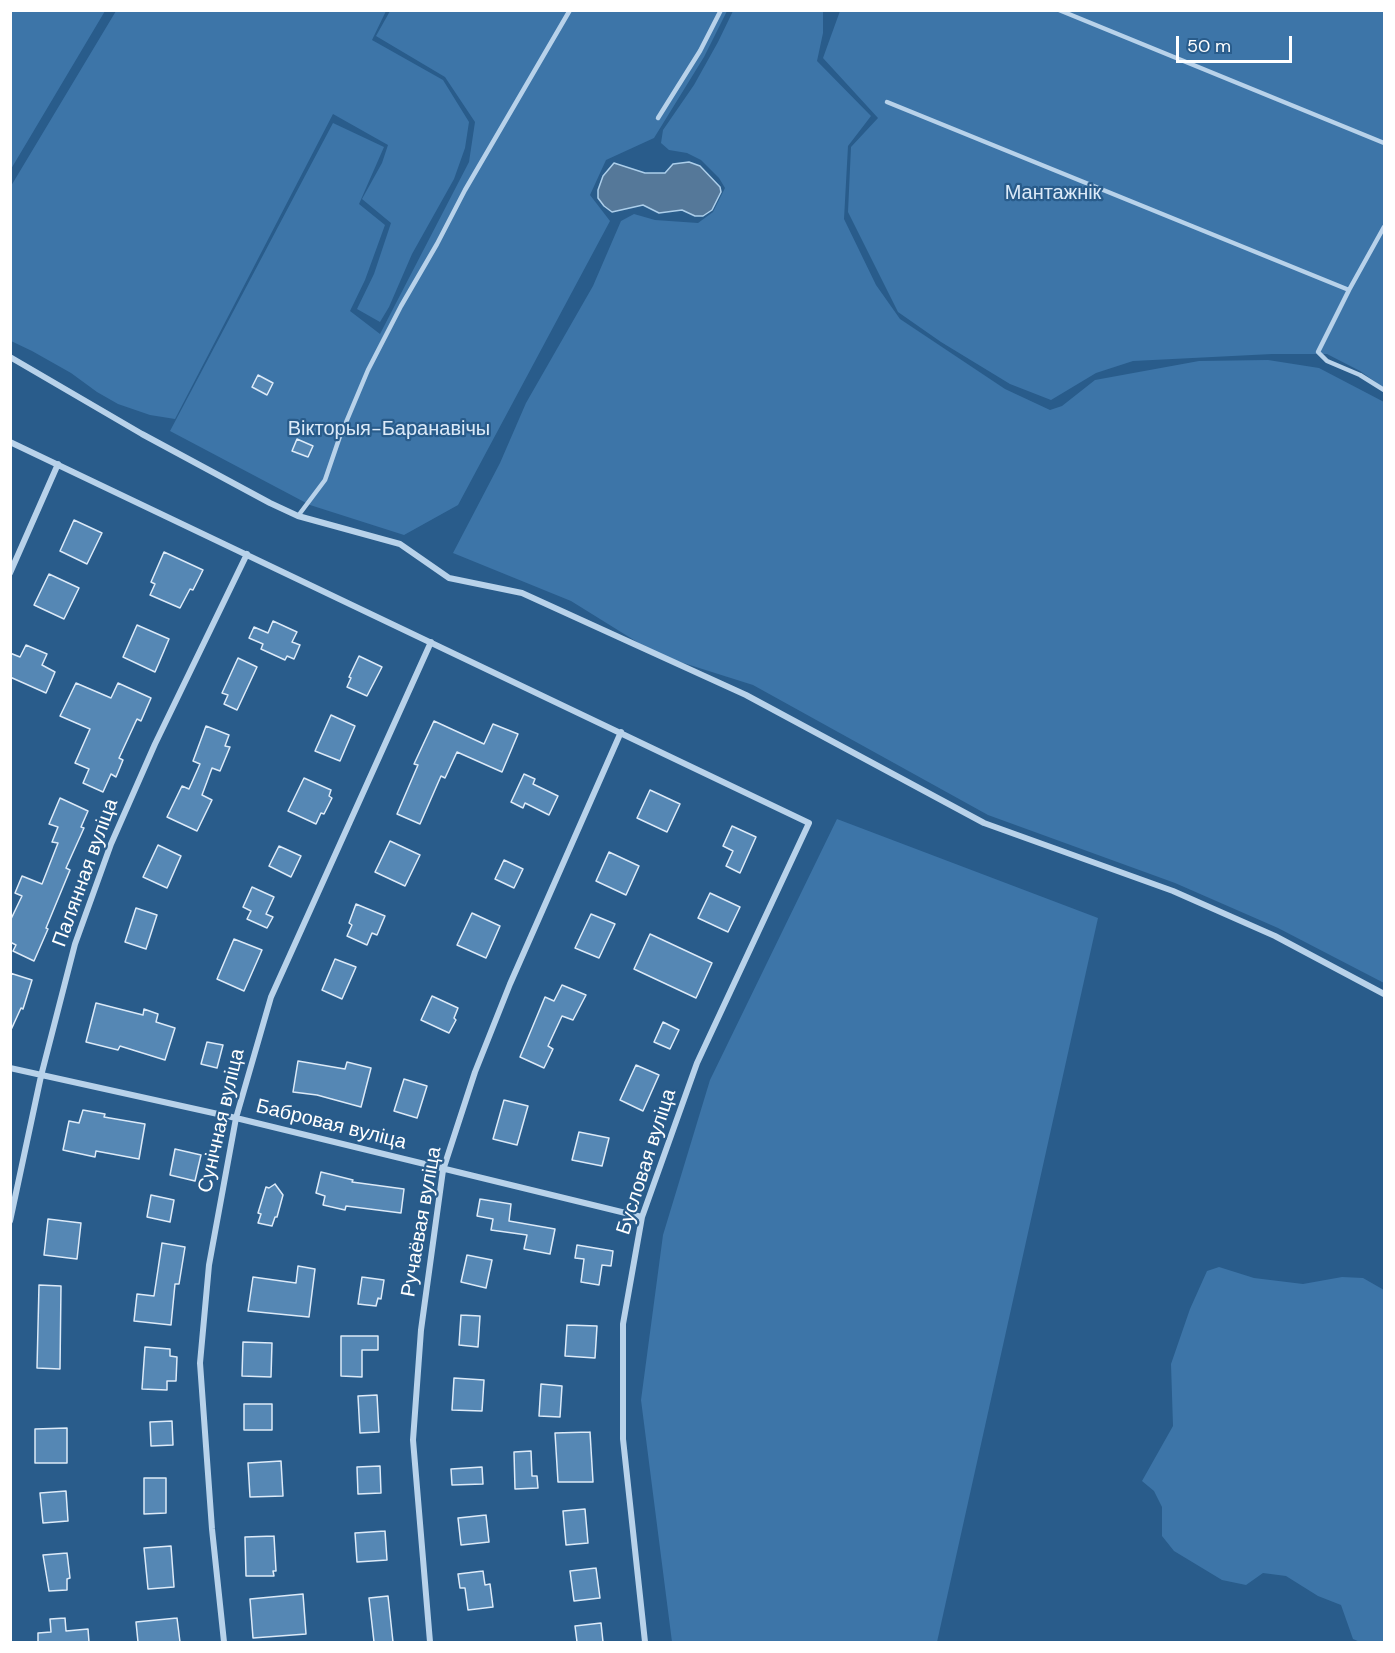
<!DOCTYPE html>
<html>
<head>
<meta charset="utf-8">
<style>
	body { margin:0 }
	#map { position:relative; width:1395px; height:1653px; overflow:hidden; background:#295c8b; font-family:"DM Sans",sans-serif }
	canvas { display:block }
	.frame { position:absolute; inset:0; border:12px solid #fff; pointer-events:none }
	.scale { position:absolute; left:1176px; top:36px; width:116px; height:27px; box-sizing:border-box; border:3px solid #fff; border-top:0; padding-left:8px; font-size:18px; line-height:21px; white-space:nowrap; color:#fff; -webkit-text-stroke:4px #295c8b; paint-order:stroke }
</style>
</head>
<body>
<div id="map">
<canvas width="1395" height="1653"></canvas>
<div class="frame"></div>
<div class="scale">50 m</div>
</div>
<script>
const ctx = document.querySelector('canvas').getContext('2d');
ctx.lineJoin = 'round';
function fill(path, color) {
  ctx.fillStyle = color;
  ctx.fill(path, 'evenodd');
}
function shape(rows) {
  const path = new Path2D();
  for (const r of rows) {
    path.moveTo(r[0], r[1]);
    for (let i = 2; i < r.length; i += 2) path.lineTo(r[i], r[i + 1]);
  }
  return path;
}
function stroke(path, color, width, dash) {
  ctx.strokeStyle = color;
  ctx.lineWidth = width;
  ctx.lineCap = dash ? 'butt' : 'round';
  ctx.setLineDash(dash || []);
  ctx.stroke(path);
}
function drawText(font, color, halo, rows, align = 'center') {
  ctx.font = font + ' "DM Sans",sans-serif';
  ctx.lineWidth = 4.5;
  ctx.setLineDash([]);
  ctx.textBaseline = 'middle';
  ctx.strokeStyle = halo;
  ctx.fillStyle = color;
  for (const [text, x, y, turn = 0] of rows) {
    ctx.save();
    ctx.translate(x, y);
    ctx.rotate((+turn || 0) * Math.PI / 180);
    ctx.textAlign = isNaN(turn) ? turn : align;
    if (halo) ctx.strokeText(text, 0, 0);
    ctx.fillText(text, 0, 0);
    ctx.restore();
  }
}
const green = shape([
	[11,10,105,11,11,169,10,11],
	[116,11,386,11,372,40,443,80,469,122,465,148,454,179,412,254,389,307,380,322,357,309,374,274,391,223,362,199,382,163,388,145,333,114,175,419,150,415,118,404,97,392,71,373,32,351,11,341,11,186],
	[390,11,727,11,704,57,654,138,606,160,590,195,610,221,458,505,404,535,310,505,170,431,333,123,384,147,359,204,385,225,365,280,350,311,380,334,469,162,475,122,445,77,376,36],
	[733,11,823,11,823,33,817,61,871,116,848,146,844,219,876,285,900,319,1005,389,1050,410,1062,406,1095,380,1199,361,1268,360,1319,368,1384,402,1384,983,1278,928,1175,883,988,815,753,685,658,655,571,601,453,553,500,463,526,403,593,286,621,221,634,214,655,220,698,223,713,212,725,188,719,178,701,160,687,153,669,150,661,143,663,130,694,85,718,42],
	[840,11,1384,11,1384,388,1360,371,1327,354,1272,354,1133,361,1096,373,1051,400,1010,384,941,342,898,312,848,212,851,147,878,118,823,58],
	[837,819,1098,918,937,1642,672,1642,641,1400,663,1235,710,1080],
	[1219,1267,1254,1278,1303,1284,1342,1277,1363,1278,1384,1290,1384,1642,1360,1642,1353,1639,1341,1605,1318,1596,1286,1576,1263,1573,1246,1585,1222,1580,1174,1551,1162,1536,1162,1507,1154,1491,1142,1481,1173,1426,1171,1364,1190,1309,1207,1271]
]);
const water = shape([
	[689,162,700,166,720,187,721,192,712,210,703,216,695,216,682,210,659,213,643,205,612,212,604,206,598,198,598,190,603,176,614,163,645,173,665,173,673,164,689,162]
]);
const building = shape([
	[258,375,273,383,267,395,252,387,258,375],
	[297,439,313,446,308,457,292,451,297,439],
	[74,520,102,533,87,564,60,551,74,520],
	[164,552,203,570,193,590,190,589,180,608,150,595,155,584,151,582,164,552],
	[49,574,79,588,64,619,34,605,49,574],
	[273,621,297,632,292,642,300,645,294,659,287,656,285,660,261,649,263,644,249,638,254,627,268,633,273,621],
	[137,625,169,639,155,672,123,657,137,625],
	[26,645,47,654,42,665,55,672,46,693,10,677,10,653,20,657,26,645],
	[359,656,382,667,367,696,347,687,351,678,349,677,359,656],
	[238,658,257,667,237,710,224,704,228,695,222,693,238,658],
	[76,683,111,698,118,683,151,698,141,721,137,719,119,758,123,760,116,777,111,774,103,792,83,783,89,769,75,763,90,729,60,716,76,683],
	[331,715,355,726,340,761,315,751,331,715],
	[434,721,484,744,493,724,518,734,502,772,457,752,445,778,441,776,420,824,397,814,418,765,414,764,434,721],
	[206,726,229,735,225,746,230,747,220,771,212,768,202,795,212,800,197,831,167,817,182,786,189,789,200,764,193,761,206,726],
	[524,774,535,779,533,784,558,796,549,815,525,803,523,808,511,802,524,774],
	[304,778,331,790,329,796,332,798,324,814,321,813,316,824,288,811,304,778],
	[650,790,680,804,667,832,637,818,650,790],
	[60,798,88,811,81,827,84,828,66,868,70,870,46,928,48,929,34,961,13,951,16,945,10,942,10,921,22,896,15,893,22,876,42,884,58,843,52,842,58,827,49,824,60,798],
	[732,826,756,837,740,873,726,866,733,851,723,846,732,826],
	[390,841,420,855,405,886,375,872,390,841],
	[158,845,181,856,167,888,143,877,158,845],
	[279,846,301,856,291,877,269,866,279,846],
	[609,852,639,866,626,895,596,881,609,852],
	[504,860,523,869,514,888,495,879,504,860],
	[252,887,274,897,266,914,273,917,267,928,247,919,251,911,243,907,252,887],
	[710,893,740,907,728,932,698,918,710,893],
	[356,904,385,916,377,935,372,933,367,945,347,936,352,925,349,923,356,904],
	[136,908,157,915,146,949,125,942,136,908],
	[472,913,500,926,486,958,457,945,472,913],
	[591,914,615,924,599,958,575,948,591,914],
	[650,934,712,963,696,998,634,969,650,934],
	[234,939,262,950,244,991,217,979,234,939],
	[335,959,356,967,342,999,322,990,335,959],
	[10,973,32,980,23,1009,21,1008,10,1032,10,973],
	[562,985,586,995,573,1020,562,1016,548,1046,553,1049,544,1068,520,1057,545,997,554,1001,562,985],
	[432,996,458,1008,454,1018,456,1020,449,1033,421,1020,432,996],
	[96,1003,143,1015,144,1009,158,1014,156,1022,175,1028,165,1060,120,1046,118,1050,86,1042,96,1003],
	[663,1022,679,1030,670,1049,654,1042,663,1022],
	[207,1042,223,1045,217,1068,201,1064,207,1042],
	[298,1061,345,1069,347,1062,371,1068,361,1107,317,1095,293,1092,298,1061],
	[636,1065,659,1075,643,1111,620,1100,636,1065],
	[404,1079,427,1086,417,1118,394,1111,404,1079],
	[504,1100,528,1106,517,1145,493,1139,504,1100],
	[83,1110,105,1114,104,1117,145,1124,139,1159,96,1151,95,1157,63,1150,69,1121,79,1123,83,1110],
	[579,1132,609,1138,602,1166,572,1160,579,1132],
	[175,1149,201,1155,195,1181,170,1175,175,1149],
	[321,1172,353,1180,352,1182,404,1189,401,1213,346,1206,345,1210,323,1205,325,1196,316,1193,321,1172],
	[275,1184,283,1195,277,1217,275,1217,272,1226,258,1223,261,1214,258,1213,266,1187,269,1188,275,1184],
	[151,1195,174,1200,170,1222,147,1217,151,1195],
	[480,1199,511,1204,509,1221,555,1229,550,1254,524,1249,527,1235,491,1230,493,1219,477,1216,480,1199],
	[48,1219,81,1223,77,1259,44,1255,48,1219],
	[162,1243,185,1247,179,1284,175,1284,171,1325,134,1321,137,1294,154,1296,162,1243],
	[577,1245,613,1251,611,1266,602,1265,599,1285,581,1282,584,1259,575,1258,577,1245],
	[467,1255,492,1260,486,1288,461,1282,467,1255],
	[298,1266,315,1269,309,1317,248,1311,253,1277,296,1283,298,1266],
	[362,1277,384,1280,381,1299,378,1298,376,1306,358,1304,362,1277],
	[39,1285,61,1286,60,1369,37,1368,39,1285],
	[461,1315,480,1316,478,1347,459,1345,461,1315],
	[567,1325,597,1326,595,1358,565,1356,567,1325],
	[341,1336,378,1336,378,1350,362,1350,362,1377,341,1376,341,1336],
	[243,1342,272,1343,271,1377,242,1376,243,1342],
	[145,1347,170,1349,170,1356,177,1357,176,1381,167,1381,167,1390,142,1389,145,1347],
	[454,1378,484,1380,482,1411,452,1410,454,1378],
	[541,1384,562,1386,560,1417,539,1416,541,1384],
	[377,1395,379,1432,360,1433,358,1396,377,1395],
	[244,1404,272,1404,272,1430,244,1430,244,1404],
	[172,1421,173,1445,151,1446,150,1422,172,1421],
	[67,1428,67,1463,35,1463,35,1429,67,1428],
	[590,1432,593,1482,558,1482,555,1433,590,1432],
	[531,1451,532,1476,537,1476,538,1488,515,1489,514,1452,531,1451],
	[281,1461,283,1496,250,1497,248,1463,281,1461],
	[380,1466,381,1493,358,1494,357,1467,380,1466],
	[482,1467,483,1484,452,1485,451,1469,482,1467],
	[144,1478,166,1478,166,1513,144,1514,144,1478],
	[66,1491,68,1521,43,1523,40,1493,66,1491],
	[585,1509,588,1543,566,1545,563,1511,585,1509],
	[486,1515,489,1542,461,1545,458,1518,486,1515],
	[385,1531,387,1560,357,1562,355,1533,385,1531],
	[274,1536,276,1571,273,1571,274,1576,246,1576,245,1537,274,1536],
	[171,1546,174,1587,148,1589,144,1548,171,1546],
	[67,1553,70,1578,67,1579,67,1590,49,1591,43,1555,67,1553],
	[596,1568,600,1598,574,1601,570,1571,596,1568],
	[483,1571,485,1585,490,1584,493,1607,468,1610,465,1588,460,1588,458,1574,483,1571],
	[303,1594,306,1634,253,1638,250,1599,303,1594],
	[388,1596,393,1642,374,1642,369,1598,388,1596],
	[65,1618,66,1631,88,1629,89,1642,38,1642,38,1633,51,1632,50,1619,65,1618],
	[177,1618,180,1642,138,1642,136,1622,177,1618],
	[601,1623,603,1642,577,1642,575,1626,601,1623]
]);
const lane = shape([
	[1059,10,1384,143],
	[887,102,1349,290],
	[658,118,700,51,721,10],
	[1384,227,1349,290,1318,352,1327,361,1360,375,1384,390],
	[298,516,325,480,339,439,368,370,401,306,437,244,465,190,570,10]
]);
const street = shape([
	[10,357,142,434,270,503,298,516,400,544,449,578,522,593,746,695,984,823,1173,891,1275,936,1384,994],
	[10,442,809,823,697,1063,642,1217,623,1324,623,1439,645,1642],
	[10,573,58,464],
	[10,1068,236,1118,642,1217],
	[10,1221,41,1076,75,944,111,844,155,744,247,554],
	[224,1642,212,1529,200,1363,209,1265,236,1118,271,997,431,642],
	[430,1642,413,1440,421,1330,443,1170,475,1072,510,984,621,732]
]);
const parkNames = [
	["Мантажнік",1053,194],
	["Вікторыя-Баранавічы",389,430]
];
const streetNames = [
	["Палянная вуліца",86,873,-70],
	["Сунічная вуліца",222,1121,-77],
	["Бабровая вуліца",331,1125,14],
	["Бусловая вуліца",647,1162,-72],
	["Ручаёвая вуліца",422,1222,-80]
];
fill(green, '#3d75a8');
fill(water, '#557899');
stroke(water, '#acceea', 1.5);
fill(building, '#5587b4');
stroke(building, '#dceaf8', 1.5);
stroke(lane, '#b8d2ea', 4.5);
stroke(street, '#b8d2ea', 6);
drawText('20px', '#dceaf8', '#295c8b', parkNames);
drawText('20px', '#fff', '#295c8b', streetNames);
</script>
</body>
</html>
